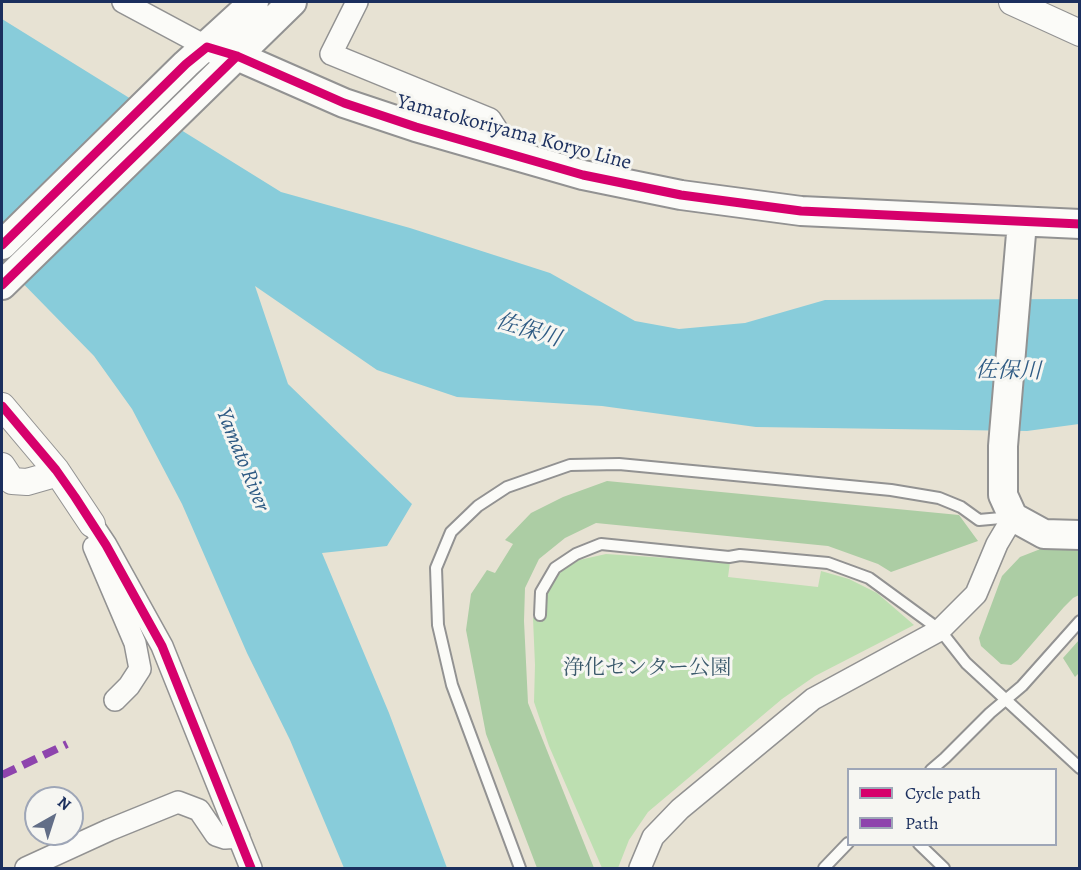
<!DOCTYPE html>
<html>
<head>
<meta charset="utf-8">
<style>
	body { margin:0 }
	#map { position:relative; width:1081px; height:870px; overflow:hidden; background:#e7e2d3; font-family:Alegreya,serif }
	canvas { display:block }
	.frame { position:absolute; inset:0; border:3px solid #1b2f5e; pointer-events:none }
	.legend { position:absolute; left:847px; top:768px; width:210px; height:78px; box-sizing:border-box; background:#f6f6f2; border:2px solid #9ea6b7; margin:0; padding:8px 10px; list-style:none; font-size:18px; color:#1b2f5e }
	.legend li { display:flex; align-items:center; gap:12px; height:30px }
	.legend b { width:30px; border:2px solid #9ea6b7 }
	.north { position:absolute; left:24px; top:786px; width:60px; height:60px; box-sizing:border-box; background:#f6f6f2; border:2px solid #9ea6b7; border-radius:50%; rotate:39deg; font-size:16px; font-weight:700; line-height:24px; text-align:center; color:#1b2f5e }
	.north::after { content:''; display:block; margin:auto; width:21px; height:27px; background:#626e87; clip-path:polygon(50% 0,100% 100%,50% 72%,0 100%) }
</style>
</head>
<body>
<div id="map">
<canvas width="1081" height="870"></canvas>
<div class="frame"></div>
<ul class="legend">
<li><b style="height:8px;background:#d6006c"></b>Cycle path</li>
<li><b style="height:8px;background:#8e44ad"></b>Path</li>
</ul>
<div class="north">N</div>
</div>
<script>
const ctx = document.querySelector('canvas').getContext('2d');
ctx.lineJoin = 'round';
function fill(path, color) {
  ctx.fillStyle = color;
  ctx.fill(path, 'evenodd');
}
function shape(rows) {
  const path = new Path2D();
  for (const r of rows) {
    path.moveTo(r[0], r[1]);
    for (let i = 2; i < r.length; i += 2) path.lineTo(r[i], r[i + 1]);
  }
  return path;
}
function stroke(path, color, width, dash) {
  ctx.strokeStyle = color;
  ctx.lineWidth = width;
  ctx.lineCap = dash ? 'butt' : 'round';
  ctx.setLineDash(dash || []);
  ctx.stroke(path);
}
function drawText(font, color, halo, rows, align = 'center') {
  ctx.font = font + ' Alegreya,"Noto Serif JP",serif';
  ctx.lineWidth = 6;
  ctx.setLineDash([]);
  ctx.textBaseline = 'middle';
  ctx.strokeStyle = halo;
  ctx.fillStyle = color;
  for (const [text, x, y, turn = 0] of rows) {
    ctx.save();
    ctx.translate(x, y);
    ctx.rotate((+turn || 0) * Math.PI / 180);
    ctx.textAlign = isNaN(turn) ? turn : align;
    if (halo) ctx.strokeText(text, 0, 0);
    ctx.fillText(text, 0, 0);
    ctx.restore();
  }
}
const green = shape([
	[606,554,730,562,728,577,818,587,821,571,849,579,877,593,914,625,815,676,782,699,648,812,629,840,618,868,602,868,549,746,534,702,535,665,533,618,543,620,546,618,547,592,562,570,579,560]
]);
const forest = shape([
	[607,481,959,515,978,541,891,572,878,564,828,546,596,523,565,538,539,559,525,588,524,621,528,703,594,868,537,868,486,734,466,630,471,594,487,570,495,573,513,544,505,540,531,513,563,497],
	[1043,548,1079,548,1079,595,1073,598,1064,607,1018,660,1011,665,1001,664,981,646,979,638,1002,576,1020,557],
	[1079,640,1079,673,1075,677,1063,658]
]);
const water = shape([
	[2,19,281,192,410,228,550,273,635,321,679,329,745,323,825,300,1079,299,1079,424,1027,431,756,427,602,406,457,397,377,370,255,286,288,384,412,504,387,546,322,553,389,713,447,868,344,868,290,740,247,653,182,504,132,409,94,356,2,262]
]);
const service = shape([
	[540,615,541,592,555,568,576,554,601,544,729,557,740,555,828,563,869,578,940,630,966,663,1080,768],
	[931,770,945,758,990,713,1022,686,1080,621],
	[919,844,944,868],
	[520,868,452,685,438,625,436,568,451,532,478,506,507,487,570,465,619,464,891,490,939,498,961,507,979,520,1012,517],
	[824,868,848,843]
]);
const minor = shape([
	[123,2,207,47],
	[357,2,331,54,490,119,513,155],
	[92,524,106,545,162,646,251,868],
	[94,547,135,643,140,669,129,686,115,700],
	[26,868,109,830,178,802,199,810,216,835,225,838,239,837],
	[640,868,653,837,680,809,813,699,940,630,976,594,997,544,1013,517]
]);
const tertiary = shape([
	[1012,2,1080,33],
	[2,406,56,470,92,524],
	[2,466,12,481,27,482,48,476,56,470]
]);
const secondary = shape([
	[207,47,237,56,344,103,416,127,583,175,681,195,801,211,1080,224],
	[1022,222,1003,446,1003,495,1013,517,1044,534,1080,535],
	[2,245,186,64,254,2],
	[2,285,292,2]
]);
const quiet = shape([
	[2,775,67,744]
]);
const cycleway = shape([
	[2,245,186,64,207,47,237,56,344,103,416,127,583,175,681,195,801,211,1080,224],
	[2,285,237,56],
	[2,406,56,470,75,497,106,545,162,646,251,868]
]);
const streetNames = [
	["Yamatokoriyama Koryo Line",514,133,15]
];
const parkNames = [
	["浄化センター公園",647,669]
];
const waterNames = [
	["佐保川",528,331,17],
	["佐保川",1008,372,1],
	["Yamato River",242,460,68]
];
fill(green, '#bddfb1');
fill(forest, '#accda4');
fill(water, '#88ccda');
stroke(service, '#929292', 14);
stroke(minor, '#929292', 24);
stroke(tertiary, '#929292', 28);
stroke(secondary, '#929292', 32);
stroke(service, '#fbfbf8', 10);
stroke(minor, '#fbfbf8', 21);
stroke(tertiary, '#fbfbf8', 26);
stroke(secondary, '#fbfbf8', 28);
stroke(quiet, '#8e44ad', 8, [15, 8]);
stroke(cycleway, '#d6006c', 9);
drawText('21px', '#1b2f5e', '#f6f6f2', streetNames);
drawText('21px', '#3b5a6c', '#f6f6f2', parkNames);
drawText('italic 22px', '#2f5b84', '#f6f6f2', waterNames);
</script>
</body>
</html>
